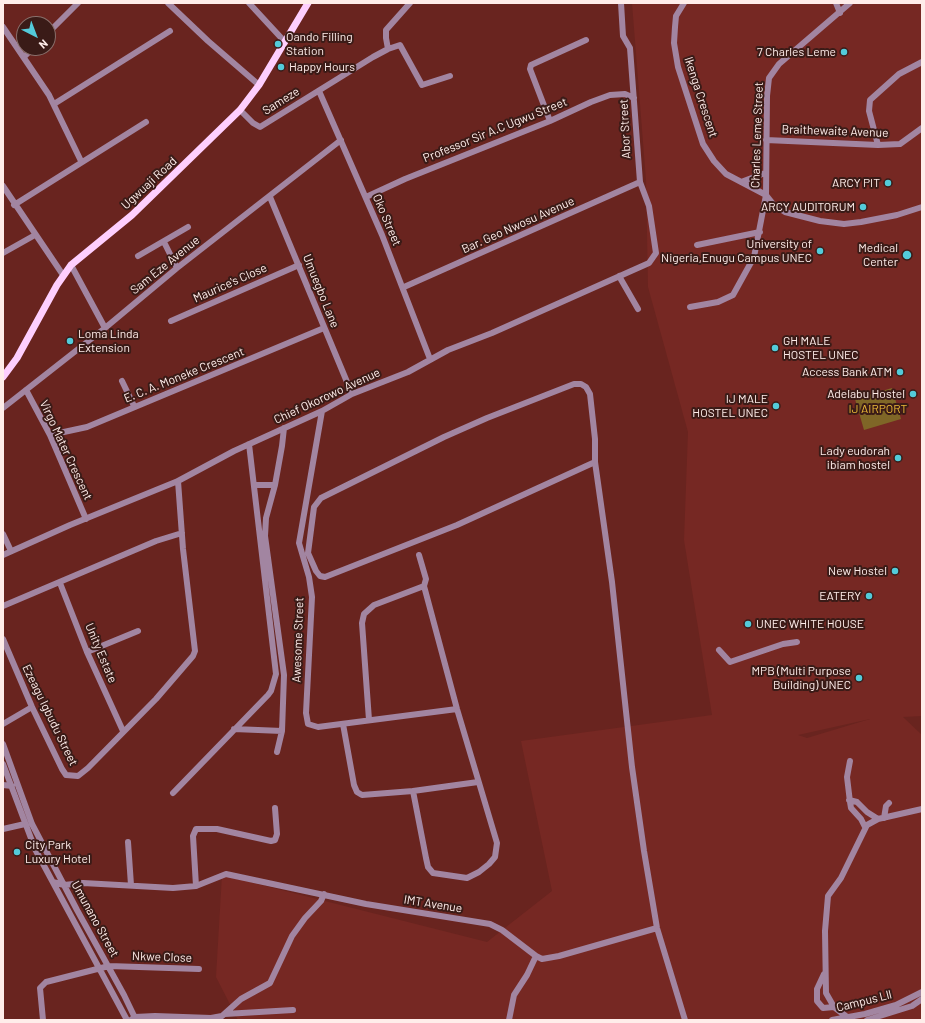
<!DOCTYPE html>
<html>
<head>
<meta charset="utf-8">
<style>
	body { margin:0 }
	#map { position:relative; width:925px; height:1023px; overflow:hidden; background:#69241f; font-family:Barlow,sans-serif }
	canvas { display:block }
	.frame { position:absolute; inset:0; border:4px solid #ffedea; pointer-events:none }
	.north { position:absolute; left:16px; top:16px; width:40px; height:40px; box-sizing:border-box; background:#3a1b17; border:1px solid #896f6b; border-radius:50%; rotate:138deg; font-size:11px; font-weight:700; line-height:16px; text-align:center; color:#ffedea }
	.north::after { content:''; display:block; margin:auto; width:14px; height:18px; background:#53cbda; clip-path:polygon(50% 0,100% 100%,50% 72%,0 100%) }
</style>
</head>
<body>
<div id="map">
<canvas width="925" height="1023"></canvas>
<div class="frame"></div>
<div class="north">N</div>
</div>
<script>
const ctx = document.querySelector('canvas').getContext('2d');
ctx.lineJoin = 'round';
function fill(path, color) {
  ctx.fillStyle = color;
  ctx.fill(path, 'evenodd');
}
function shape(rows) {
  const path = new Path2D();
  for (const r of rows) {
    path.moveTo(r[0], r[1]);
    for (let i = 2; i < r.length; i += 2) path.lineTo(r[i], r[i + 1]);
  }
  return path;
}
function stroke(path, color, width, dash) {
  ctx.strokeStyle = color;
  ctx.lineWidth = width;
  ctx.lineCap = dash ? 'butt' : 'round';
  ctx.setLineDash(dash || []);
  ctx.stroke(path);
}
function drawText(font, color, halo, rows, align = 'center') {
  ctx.font = font + ' Barlow,sans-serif';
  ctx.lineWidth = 4;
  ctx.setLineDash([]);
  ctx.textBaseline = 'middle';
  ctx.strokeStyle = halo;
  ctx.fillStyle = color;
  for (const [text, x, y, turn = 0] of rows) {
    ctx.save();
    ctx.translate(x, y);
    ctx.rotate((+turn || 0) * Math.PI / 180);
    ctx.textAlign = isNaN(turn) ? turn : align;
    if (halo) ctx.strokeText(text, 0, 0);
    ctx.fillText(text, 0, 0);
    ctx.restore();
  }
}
const built = shape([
	[632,3,922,3,922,716,903,717,922,735,922,1020,238,1020,216,977,222,875,487,942,552,891,521,741,712,715,684,540,688,432,648,287,646,180],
	[870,719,807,738,798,735]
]);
const green = shape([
	[892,388,901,419,864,430,855,399]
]);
const minor = shape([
	[168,3,208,41,259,85],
	[249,3,285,42],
	[684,3,676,16,675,27,674,43,678,67,703,144,714,161,726,174,766,195,774,205,785,212,820,221,844,224,861,222,897,215,922,207],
	[836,3,840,13],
	[3,27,49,95,81,161],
	[48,33,78,3],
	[388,49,386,38,386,30,410,3],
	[24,57,33,48],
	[319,91,382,235,430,359],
	[54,104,170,31],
	[240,110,253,123,260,127,373,57,388,49,400,45,422,85,450,76],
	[550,121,530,69,531,65,586,40],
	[766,140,878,145,900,144,922,128],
	[878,145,869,111,870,100,899,74,922,62],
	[741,182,765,173],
	[3,186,63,275],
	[270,197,352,394],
	[366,197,405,179,550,121,591,102,610,95,625,94,634,98],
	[14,205,146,122],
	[164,242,177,268],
	[697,245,760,232],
	[3,253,35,235],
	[138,256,188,227],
	[71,265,105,328],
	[619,276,638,309],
	[404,287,640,182],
	[690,307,718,302,733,295,754,257,766,195,767,96,769,78,779,64,850,3],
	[171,321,299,265],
	[122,381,134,406],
	[26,390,50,435,86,519],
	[3,408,105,328,177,268,341,140],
	[322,411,299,543,309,577,312,597,306,713,308,724,318,727,457,709],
	[50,435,87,427,324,328],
	[595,462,457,525,325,577,320,576,316,571,308,553,314,507,321,498,444,437,487,418,574,384,581,384,586,387,590,394,595,439,595,462,612,582,632,767,644,851,657,928,685,1020],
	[254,485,275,485],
	[3,534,11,551],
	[3,555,70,525,178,481,234,451,322,411,352,394,408,372,448,350,492,333,649,263,656,253,649,206,640,182,630,48,623,36,621,3],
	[60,583,87,652,123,731],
	[3,606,156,541,182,533],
	[3,639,32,707,62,769,66,775,78,776,88,768,156,699,193,656,195,651,183,549,178,481],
	[719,650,730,662,783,644,797,642],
	[87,652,138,631],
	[369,720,362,623,364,614,374,605,424,586],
	[3,724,32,707],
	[343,724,354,785,357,792,362,795,413,791,478,782],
	[234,729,282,731],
	[3,744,32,824,77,910,124,995,136,1020],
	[277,752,282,731,284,675,265,536,266,518,275,485,282,446,284,428],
	[850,761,847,777,850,802,851,808,861,819,865,827],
	[3,764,35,849,127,1020],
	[3,785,12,786],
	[413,791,426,858,428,867,433,873,467,878,479,872,489,864,495,857,497,843,457,709,424,586,426,579,419,555],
	[173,793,268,695,271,691,276,674,249,444],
	[849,800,857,802,867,812,878,819],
	[884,818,886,806,889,803],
	[3,829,25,824],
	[128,842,131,885],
	[53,882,64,885,83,883,173,888,196,886,193,836,196,829,217,829,271,841,275,840,277,834,275,808],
	[196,886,226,874,366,904,490,924,502,930,536,956,542,959,559,956,657,928],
	[824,974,817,989,817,1001,823,1008,834,1007],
	[225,1014,293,1010],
	[847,1017,834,1007,826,993,825,931,828,896,841,878,867,825,878,819,922,809],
	[43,1020,40,988,46,982,109,966,199,969],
	[131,1020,135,1017,155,1016,211,1018,222,1016,241,999,270,983,292,936,305,918,321,901,324,894],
	[509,1020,514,995,527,975,536,956],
	[832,1020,865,1014,896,1005,922,992],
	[867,1020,912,1006,922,999]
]);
const major = shape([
	[3,377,17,358,57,285,71,265,132,215,240,110,259,85,308,3]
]);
const markers = [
	[278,44,4,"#53cbda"],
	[844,52,4,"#53cbda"],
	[281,67,4,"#53cbda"],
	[888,183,4,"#53cbda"],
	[863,207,4,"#53cbda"],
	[820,251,4,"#53cbda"],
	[907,255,5,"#53cbda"],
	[70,341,4,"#53cbda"],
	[775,348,4,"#53cbda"],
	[900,372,4,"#53cbda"],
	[913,394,4,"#53cbda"],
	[776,406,4,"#53cbda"],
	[898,458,4,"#53cbda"],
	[895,571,4,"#53cbda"],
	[869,596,4,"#53cbda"],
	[748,624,4,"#53cbda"],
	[859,678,4,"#53cbda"],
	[17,852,4,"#53cbda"]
];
const poiNames = [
	["Oando Filling",286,37,"left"],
	["Station",286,51,"left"],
	["7 Charles Leme",836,52],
	["Happy Hours",289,67,"left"],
	["ARCY PIT",880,183],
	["ARCY AUDITORUM",855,207],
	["University of",812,244],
	["Nigeria,Enugu Campus UNEC",812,258],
	["Medical",898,248],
	["Center",898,262],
	["Loma Linda",78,334,"left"],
	["Extension",78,348,"left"],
	["GH MALE",783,341,"left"],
	["HOSTEL UNEC",783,355,"left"],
	["Access Bank ATM",892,372],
	["Adelabu Hostel",905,394],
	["IJ MALE",768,399],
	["HOSTEL UNEC",768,413],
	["Lady eudorah",890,451],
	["ibiam hostel",890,465],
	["New Hostel",887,571],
	["EATERY",861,596],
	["UNEC WHITE HOUSE",756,624,"left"],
	["MPB (Multi Purpose",851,671],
	["Building) UNEC",851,685],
	["City Park",25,845,"left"],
	["Luxury Hotel",25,859,"left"]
];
const streetNames = [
	["Ikenga Crescent",701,97,72],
	["Sameze",281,101,-32],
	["Abor Street",625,129,-93],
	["Professor Sir A.C Ugwu Street",495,130,-22],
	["Braithewaite Avenue",835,131,2],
	["Charles Leme Street",757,135,-88],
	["Ugwuaji Road",149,183,-43],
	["Oko Street",387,220,67],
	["Bar. Geo Nwosu Avenue",518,225,-24],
	["Sam Eze Avenue",165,265,-39],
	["Maurice's Close",230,283,-24],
	["Umuegbo Lane",321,291,68],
	["E. C. A. Moneke Crescent",184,375,-22],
	["Chief Okorowo Avenue",327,396,-25],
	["Virgo Mater Crescent",66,450,65],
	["Awesome Street",298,640,-88],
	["Unity Estate",101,653,67],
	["Ezeagu Igbudu Street",50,715,64],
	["IMT Avenue",433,904,9],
	["Umunano Street",95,919,61],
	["Nkwe Close",162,957,2],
	["Campus Lll",864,1001,-14]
];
const parkNames = [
	["IJ AIRPORT",878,409]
];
fill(built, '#762823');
fill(green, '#7f6627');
stroke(minor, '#a285a1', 6);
stroke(major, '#fecffe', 7);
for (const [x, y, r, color] of markers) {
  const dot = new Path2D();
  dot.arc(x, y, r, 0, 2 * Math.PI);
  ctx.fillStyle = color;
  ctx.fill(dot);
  stroke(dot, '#3a1b17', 1.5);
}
drawText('12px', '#ffedea', '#3a1b17', poiNames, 'right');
drawText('12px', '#ffedea', '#3a1b17', streetNames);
drawText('12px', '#e8b737', '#3a1b17', parkNames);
</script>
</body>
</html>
